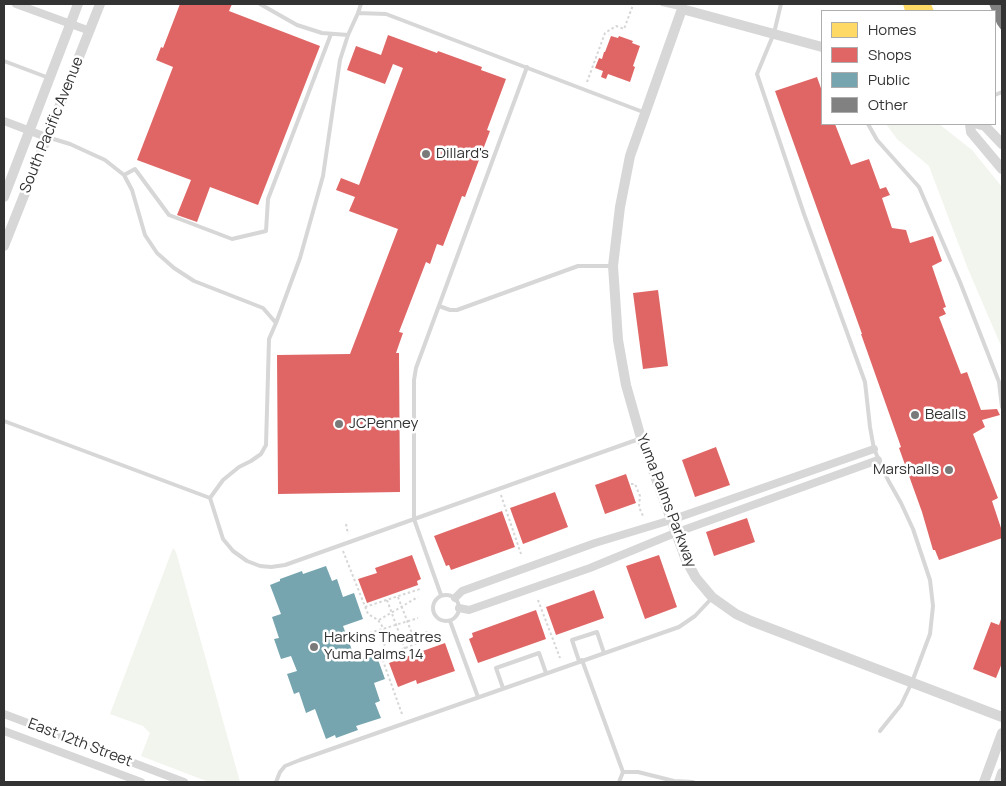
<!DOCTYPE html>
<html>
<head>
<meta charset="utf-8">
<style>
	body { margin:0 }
	#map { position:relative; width:1006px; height:786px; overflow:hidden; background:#fff; font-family:Manrope,sans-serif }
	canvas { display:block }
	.frame { position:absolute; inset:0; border:5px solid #333; pointer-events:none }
	.legend { position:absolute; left:821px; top:10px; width:175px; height:115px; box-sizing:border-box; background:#fff; border:1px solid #adadad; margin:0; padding:6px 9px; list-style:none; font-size:15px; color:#333 }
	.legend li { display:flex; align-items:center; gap:10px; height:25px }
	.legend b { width:25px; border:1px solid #adadad }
</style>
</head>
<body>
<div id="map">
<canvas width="1006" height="786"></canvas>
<div class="frame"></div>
<ul class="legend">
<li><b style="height:14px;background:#ffd966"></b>Homes</li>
<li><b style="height:14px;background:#e06666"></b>Shops</li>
<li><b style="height:14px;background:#76a5af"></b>Public</li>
<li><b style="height:14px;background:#818181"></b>Other</li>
</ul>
</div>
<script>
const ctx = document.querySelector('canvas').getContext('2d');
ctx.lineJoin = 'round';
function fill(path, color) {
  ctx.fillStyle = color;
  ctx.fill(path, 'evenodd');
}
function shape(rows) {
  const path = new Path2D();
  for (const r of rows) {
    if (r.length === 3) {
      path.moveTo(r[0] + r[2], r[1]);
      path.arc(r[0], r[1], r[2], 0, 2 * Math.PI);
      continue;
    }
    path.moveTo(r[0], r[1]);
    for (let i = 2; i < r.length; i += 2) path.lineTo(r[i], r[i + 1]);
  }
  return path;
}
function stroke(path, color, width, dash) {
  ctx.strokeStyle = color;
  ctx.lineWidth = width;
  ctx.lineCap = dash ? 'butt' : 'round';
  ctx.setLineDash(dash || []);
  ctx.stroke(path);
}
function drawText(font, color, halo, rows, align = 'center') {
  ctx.font = font + ' Manrope,sans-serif';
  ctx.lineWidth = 5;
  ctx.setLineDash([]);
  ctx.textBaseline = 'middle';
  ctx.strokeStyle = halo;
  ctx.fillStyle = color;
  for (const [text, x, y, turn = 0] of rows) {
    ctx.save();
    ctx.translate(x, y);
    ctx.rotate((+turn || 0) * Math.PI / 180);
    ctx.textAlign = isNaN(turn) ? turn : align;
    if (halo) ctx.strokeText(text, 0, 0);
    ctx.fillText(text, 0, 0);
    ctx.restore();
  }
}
const green = shape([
	[886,124,939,124,972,150,1002,187,1002,348,968,269,929,166,897,139],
	[173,548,176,552,240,782,209,782,141,756,150,733,143,726,110,714]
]);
const homes = shape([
	[903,4,931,4,934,11,905,11]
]);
const shops = shape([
	[180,4,232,4,229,11,320,46,258,205,210,187,197,222,177,215,191,180,137,160,173,67,156,60,161,47,163,48],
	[388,35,437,53,438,51,482,67,481,70,506,79,487,130,490,131,465,197,462,196,443,246,437,244,430,264,426,262,399,332,403,333,396,353,399,353,400,492,278,494,277,355,350,354,398,229,349,211,355,197,336,190,341,178,359,185,403,68,393,64,385,84,347,70,356,46,381,55],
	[611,36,618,38,619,36,633,41,632,43,640,46,633,66,635,67,630,82,608,74,606,79,601,77,603,71,595,68,599,58,602,59,604,52,605,52],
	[817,77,822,91,822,124,835,124,851,165,869,159,880,189,886,187,890,195,882,198,892,228,906,230,910,243,933,236,942,261,932,266,946,307,943,308,946,314,939,317,961,374,967,372,981,410,997,409,1000,415,982,420,985,427,973,434,998,498,992,501,1002,531,1002,538,939,560,935,550,933,550,922,512,899,448,901,447,861,334,862,334,775,91],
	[658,290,668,366,643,369,633,293],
	[716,447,730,485,695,497,682,460],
	[626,474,636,503,605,514,595,485],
	[555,492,568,527,523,544,510,508],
	[502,511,515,547,451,570,449,565,446,566,434,536],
	[747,518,755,542,714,556,706,532],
	[412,555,421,579,417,581,418,585,367,603,358,579,377,573,375,568],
	[659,555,677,607,645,619,626,566],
	[594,590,604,618,556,635,546,607],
	[536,610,546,639,478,663,469,639,473,637,472,633],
	[1002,616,1002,663,996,678,973,669,991,622,999,625],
	[445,643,455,671,417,684,416,680,398,687,389,663]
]);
const public = shape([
	[326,566,332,581,337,579,343,597,354,593,363,619,343,626,356,661,376,654,385,679,374,683,380,701,375,703,381,718,356,726,358,730,336,738,335,735,326,739,315,709,306,713,299,692,294,694,287,674,297,671,291,656,281,659,274,639,279,638,272,617,281,614,270,585,280,581,280,579,302,571,303,574]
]);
const building = shape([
	[989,4,1002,4,1002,31,997,24,995,19,995,11,992,11]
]);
const path = shape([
	[587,82,605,33,616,26,624,29,633,5],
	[631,484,635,484,640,496,639,507,643,516],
	[501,495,521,554],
	[346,524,348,534],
	[343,551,368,614,378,620,384,629,386,641,383,648,382,658],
	[398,597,416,644],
	[387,600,405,649],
	[538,600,560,658],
	[365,607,420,589],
	[379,620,418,597],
	[360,636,418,618],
	[386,641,429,632],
	[402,714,382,658,436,635]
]);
const service = shape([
	[260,4,297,25,322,33,348,35,358,13,386,14,643,112],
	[662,4,680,8],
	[781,4,774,33,757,74,804,214,865,382,870,427,874,449,888,480,901,503,913,529,930,580,933,606,930,634,912,682,901,705,880,731],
	[358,13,361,4],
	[4,61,49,78],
	[995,95,1002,92],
	[868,124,877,140,919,187,960,282,999,382,1002,407],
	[124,175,135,169,169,215,232,239,266,231,268,199,331,34],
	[439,306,450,310,457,310,578,266,611,266],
	[276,323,300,258,323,176,340,60,348,35],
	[4,421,210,498,223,480,239,467,251,461,261,454,266,445,269,339,276,323,263,308,194,281,174,268,157,253,145,235,132,190,124,175,105,160,70,144,47,137],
	[210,498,223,539,233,551,247,561,260,566,271,567,285,565,639,439],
	[446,608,13],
	[441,595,414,519,414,380,416,368,527,67],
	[450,621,478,697],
	[582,660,623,772],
	[579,661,572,640,597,632,604,653],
	[503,688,496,668,539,653,546,673],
	[276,782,280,772,285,766,300,760,679,627,695,616,711,599],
	[619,782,623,772,638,772,674,781,693,782]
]);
const minor = shape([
	[16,4,90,31],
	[4,121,46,137],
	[455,598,462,591,595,543,671,520,874,449],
	[459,608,469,610,590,568,675,533,878,460],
	[4,714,184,782],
	[4,731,141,782]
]);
const tertiary = shape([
	[682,4,682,9,630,156,620,207,613,266,618,340,626,385,641,438,686,560,696,578,712,597,736,614,751,621,1002,717],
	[682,9,822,47],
	[970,124,971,132,1002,169],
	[978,124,985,126,1002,144],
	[4,197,78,4],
	[4,246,100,4],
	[984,782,1002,733],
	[999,782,1002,773]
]);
const markers = [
	[426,154,5,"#7a7a7a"],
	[915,415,5,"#7a7a7a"],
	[339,424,5,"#7a7a7a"],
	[949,470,5,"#7a7a7a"],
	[314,647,5,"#7a7a7a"]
];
const streetNames = [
	["South Pacific Avenue",52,125,-68],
	["Yuma Palms Parkway",666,501,69],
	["East 12th Street",80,743,21]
];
const poiNames = [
	["Dillard's",436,154],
	["Bealls",925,415],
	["JCPenney",349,424],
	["Marshalls",939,470,"right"],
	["Harkins Theatres",324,638],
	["Yuma Palms 14",324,655]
];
fill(green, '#f1f5ed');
fill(homes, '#ffd966');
fill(shops, '#e06666');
fill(public, '#76a5af');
fill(building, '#818181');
stroke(path, '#d6d6d6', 2, [2.5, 2.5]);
stroke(service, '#d7d7d7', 4);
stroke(minor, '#d7d7d7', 8);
stroke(tertiary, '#d7d7d7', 10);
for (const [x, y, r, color] of markers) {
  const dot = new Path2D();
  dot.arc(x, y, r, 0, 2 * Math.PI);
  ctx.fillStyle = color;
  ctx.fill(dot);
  stroke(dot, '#fff', 2);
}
drawText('15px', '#333', '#fff', streetNames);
drawText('15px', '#333', '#fff', poiNames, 'left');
</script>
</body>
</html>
